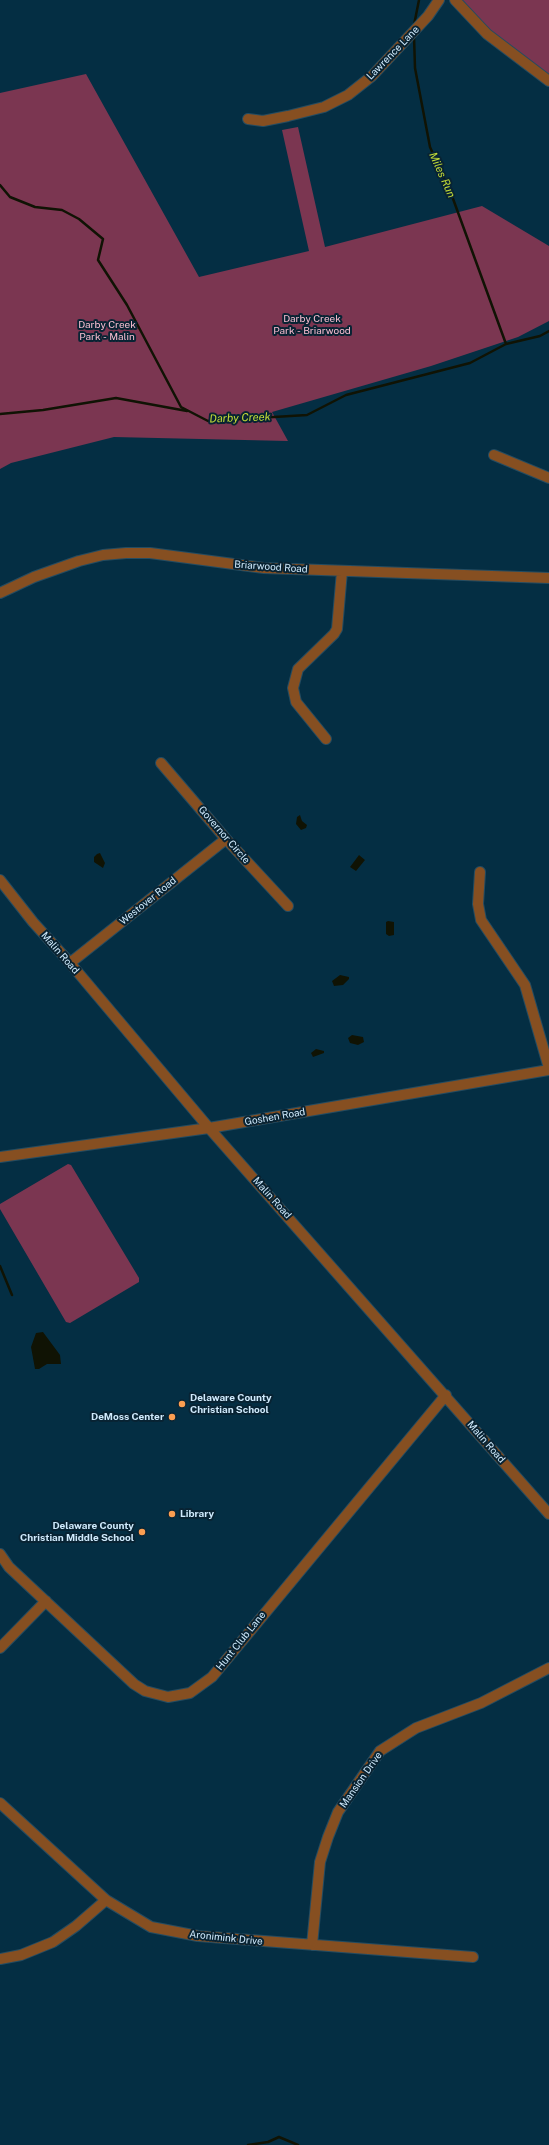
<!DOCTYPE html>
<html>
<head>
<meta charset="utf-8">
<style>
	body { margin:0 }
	canvas { display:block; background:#042e43 }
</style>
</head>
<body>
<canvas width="549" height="2145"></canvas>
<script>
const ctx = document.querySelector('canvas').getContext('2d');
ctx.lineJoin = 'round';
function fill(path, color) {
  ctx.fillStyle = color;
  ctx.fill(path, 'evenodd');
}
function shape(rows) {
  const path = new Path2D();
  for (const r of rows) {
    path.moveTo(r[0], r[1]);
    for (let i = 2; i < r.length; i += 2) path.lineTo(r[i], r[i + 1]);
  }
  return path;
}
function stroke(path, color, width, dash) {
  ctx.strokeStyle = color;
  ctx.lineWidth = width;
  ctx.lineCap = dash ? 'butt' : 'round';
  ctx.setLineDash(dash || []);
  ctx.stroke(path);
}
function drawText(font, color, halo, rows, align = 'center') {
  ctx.font = font + ' "Public Sans",sans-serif';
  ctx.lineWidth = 4;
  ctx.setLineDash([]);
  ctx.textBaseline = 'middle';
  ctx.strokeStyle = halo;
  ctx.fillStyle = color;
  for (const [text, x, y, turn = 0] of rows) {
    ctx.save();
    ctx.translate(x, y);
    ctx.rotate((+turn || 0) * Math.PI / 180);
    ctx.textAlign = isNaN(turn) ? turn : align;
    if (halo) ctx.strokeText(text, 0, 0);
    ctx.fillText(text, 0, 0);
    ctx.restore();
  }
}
const green = shape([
	[455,0,549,0,549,81],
	[86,74,199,277,309,251,282,130,298,127,325,247,482,206,549,246,549,321,518,337,431,366,272,412,288,441,114,437,11,463,0,469,0,93],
	[68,1164,71,1165,139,1278,139,1282,70,1323,66,1322,0,1209,0,1204]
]);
const water = shape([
	[300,815,302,821,307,825,306,828,301,830,296,824,297,817],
	[100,853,105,863,103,868,94,862,94,857,97,854],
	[359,855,365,860,356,871,350,867],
	[388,921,394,922,394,935,389,936,386,934,386,922],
	[340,975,349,977,349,979,343,985,334,986,332,981],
	[352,1035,363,1037,364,1042,358,1045,350,1043,348,1038],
	[316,1049,324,1051,324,1053,313,1057,311,1053],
	[43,1332,60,1355,61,1364,47,1364,39,1369,35,1369,31,1347,36,1333]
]);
const stream = shape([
	[414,25,419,0],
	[414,36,415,68,430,147,452,196,506,344],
	[0,185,10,197,35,207,62,210,79,219,103,239,98,260,127,305,181,407,208,421,307,415,346,395,470,363,506,344,540,336,549,331],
	[0,414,43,410,116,398,187,411],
	[0,1266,12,1295],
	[248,2145,268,2142,279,2137,298,2145]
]);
const minor = shape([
	[455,0,487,34,549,81],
	[248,119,263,121,288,116,324,107,348,95,372,76,428,16,439,0],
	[494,455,549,478],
	[0,593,34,577,79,561,103,555,126,553,150,553,264,568,549,578],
	[326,739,296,702,293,688,298,669,334,634,337,629,342,571],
	[161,763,226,839,288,906],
	[480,872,478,904,481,920,525,985,549,1068],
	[0,880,33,922,70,963,209,1128,549,1514],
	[70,963,226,839],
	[0,1157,209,1128,549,1070],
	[0,1554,9,1567,134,1684,145,1691,168,1697,190,1693,212,1677,446,1395],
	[0,1648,46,1601],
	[0,1803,106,1900,151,1927,198,1936,473,1957],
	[312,1945,320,1862,328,1837,338,1812,380,1751,416,1728,481,1703,549,1668],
	[0,1959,21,1955,53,1942,76,1926,106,1900]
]);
const markers = [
	[182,1404,4,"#fb9e51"],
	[172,1417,4,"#fb9e51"],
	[172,1514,4,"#fb9e51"],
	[142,1532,4,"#fb9e51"]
];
const streetNames = [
	["Lawrence Lane",393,53,-46],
	["Briarwood Road",271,567,4],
	["Governor Circle",224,835,49],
	["Westover Road",148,901,-39],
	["Malin Road",60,953,49],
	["Goshen Road",275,1117,-10],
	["Malin Road",272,1198,48],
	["Malin Road",486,1442,49],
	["Hunt Club Lane",241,1641,-51],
	["Mansion Drive",361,1780,-55],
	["Aronimink Drive",226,1938,6]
];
const parkNames = [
	["Darby Creek",312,319],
	["Park - Briarwood",312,331],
	["Darby Creek",107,325],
	["Park - Malin",107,337]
];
const poiNames = [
	["Delaware County",190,1398],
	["Christian School",190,1410],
	["DeMoss Center",164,1417,"right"],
	["Library",180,1514],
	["Delaware County",134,1526,"right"],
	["Christian Middle School",134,1538,"right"]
];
const waterNames = [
	["Miles Run",442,175,66],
	["Darby Creek",240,418,-2]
];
fill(green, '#7b3651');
fill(water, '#101304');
stroke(stream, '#101304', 2.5);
stroke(minor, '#254c61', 12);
stroke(minor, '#864f21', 10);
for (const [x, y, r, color] of markers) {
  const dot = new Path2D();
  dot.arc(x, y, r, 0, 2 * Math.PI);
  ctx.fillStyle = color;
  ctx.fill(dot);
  stroke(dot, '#082333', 1.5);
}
drawText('10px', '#d0eafc', '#082333', streetNames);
drawText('10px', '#fbbfd2', '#082333', parkNames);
drawText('bold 10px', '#d0eafc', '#082333', poiNames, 'left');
drawText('italic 11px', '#c5dd37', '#082333', waterNames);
</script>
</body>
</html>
